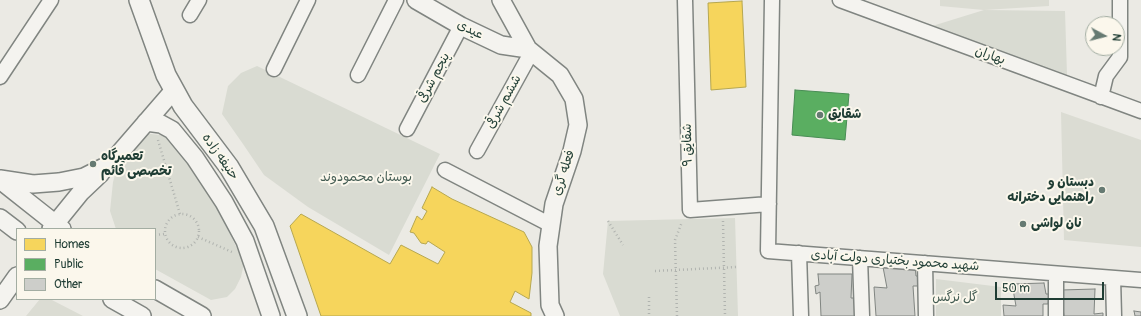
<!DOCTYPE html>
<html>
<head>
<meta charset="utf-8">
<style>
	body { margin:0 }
	#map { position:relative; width:1141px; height:316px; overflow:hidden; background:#ebeae4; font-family:Pangolin,sans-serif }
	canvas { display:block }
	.legend { position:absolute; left:16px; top:228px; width:140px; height:72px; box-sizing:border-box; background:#fbf7ec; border:1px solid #a3ada2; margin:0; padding:5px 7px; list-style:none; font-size:12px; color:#1f3d34 }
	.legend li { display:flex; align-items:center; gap:8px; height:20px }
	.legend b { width:20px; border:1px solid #a3ada2 }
	.north { position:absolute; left:1085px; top:16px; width:40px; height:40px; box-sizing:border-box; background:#fbf7ec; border:1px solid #a3ada2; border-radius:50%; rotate:97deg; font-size:11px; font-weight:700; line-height:16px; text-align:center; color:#1f3d34 }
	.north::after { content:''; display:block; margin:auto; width:14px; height:18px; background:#667a72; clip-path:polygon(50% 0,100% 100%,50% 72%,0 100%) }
	.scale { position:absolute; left:995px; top:282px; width:109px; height:18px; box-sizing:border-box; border:2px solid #1f3d34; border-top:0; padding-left:5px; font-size:12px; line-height:14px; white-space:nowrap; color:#1f3d34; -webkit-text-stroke:3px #fbf7ec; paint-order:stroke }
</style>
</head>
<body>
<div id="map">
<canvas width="1141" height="316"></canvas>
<ul class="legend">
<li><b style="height:11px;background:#f6d55c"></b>Homes</li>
<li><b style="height:11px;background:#5aae61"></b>Public</li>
<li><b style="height:11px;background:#cdceca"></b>Other</li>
</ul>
<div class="north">N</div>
<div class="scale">50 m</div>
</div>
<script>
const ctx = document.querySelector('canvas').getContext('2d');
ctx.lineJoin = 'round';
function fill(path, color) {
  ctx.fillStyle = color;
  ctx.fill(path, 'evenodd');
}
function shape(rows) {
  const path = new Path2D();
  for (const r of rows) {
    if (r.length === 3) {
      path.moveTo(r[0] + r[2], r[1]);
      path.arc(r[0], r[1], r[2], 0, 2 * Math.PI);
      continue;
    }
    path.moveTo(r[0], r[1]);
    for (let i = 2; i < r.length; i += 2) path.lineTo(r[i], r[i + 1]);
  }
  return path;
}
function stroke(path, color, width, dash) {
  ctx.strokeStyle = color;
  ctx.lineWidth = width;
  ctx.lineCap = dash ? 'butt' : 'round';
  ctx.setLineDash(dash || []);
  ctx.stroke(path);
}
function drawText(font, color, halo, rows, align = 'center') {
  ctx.font = font + ' Pangolin,"Playpen Sans Arabic",sans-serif';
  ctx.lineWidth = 4;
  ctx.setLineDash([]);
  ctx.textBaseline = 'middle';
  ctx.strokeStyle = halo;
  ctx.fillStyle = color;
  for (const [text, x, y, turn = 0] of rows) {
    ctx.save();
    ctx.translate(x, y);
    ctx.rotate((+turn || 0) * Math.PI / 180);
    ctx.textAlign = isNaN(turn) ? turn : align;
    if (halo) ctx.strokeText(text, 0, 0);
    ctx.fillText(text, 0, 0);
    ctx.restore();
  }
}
const built = shape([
	[940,0,1049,0,1049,6,984,10,940,6],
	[1061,112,1141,140,1141,247,1064,240],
	[40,299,50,299,83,316,26,316]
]);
const green = shape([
	[984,10,1065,11,1067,75,971,44,929,27],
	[257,66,440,154,389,255,308,207,264,175,243,144,222,114,228,86,241,73],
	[143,133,168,136,209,191,244,263,241,277,235,289,227,297,211,300,155,269,155,229,116,229,110,211,113,182,118,164],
	[735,218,738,316,620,316,603,274,608,221],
	[936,279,1001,287,1001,316,936,316]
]);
const homes = shape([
	[742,1,746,87,711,90,708,3,742,1],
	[432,187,452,199,524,232,532,247,532,273,529,299,515,291,510,302,531,313,531,316,321,316,290,226,301,214,390,264,401,245,438,264,445,252,428,241,426,244,421,243,414,233,410,232,417,216,422,220,427,211,422,208,432,187]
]);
const public = shape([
	[795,90,849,94,845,140,792,135,795,90]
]);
const building = shape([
	[915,265,916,276,920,276,919,286,913,286,915,316,876,316,874,287,887,288,883,267,915,265],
	[818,274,852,274,851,298,860,298,861,316,821,316,820,292,816,294,815,286,819,285,818,274],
	[1044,283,1046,294,1049,294,1048,304,1043,304,1043,316,1004,316,1003,305,1016,306,1012,284,1044,283],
	[1095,289,1094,314,1103,313,1103,316,1064,316,1063,308,1060,310,1061,290,1095,289],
	[1134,311,1141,312,1141,316,1135,316,1134,311]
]);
const path = shape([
	[158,140,180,214],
	[182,231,17],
	[608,221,623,245],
	[723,221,725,316],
	[155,235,165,234],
	[198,237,232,252],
	[655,271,737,267],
	[649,297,649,316],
	[677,316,675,240,682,222]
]);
const minor = shape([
	[685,0,690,210,769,204],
	[772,0,768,251,1141,280],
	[840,0,1141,111],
	[190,15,199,0],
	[274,69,308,0],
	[358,75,396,0],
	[0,77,51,0],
	[1101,97,1106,76,1120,57,1120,0],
	[407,129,461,26],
	[477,151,531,53],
	[445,170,551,225],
	[799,253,801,316],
	[860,258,862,316],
	[925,263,926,316],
	[1056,274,1056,316],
	[1113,278,1114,316]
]);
const tertiary = shape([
	[416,0,461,26,501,45,528,49],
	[501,0,528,49,560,75,574,99,578,125,572,151,554,204,548,246,550,305,555,316],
	[146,122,161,124,172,130,195,158,224,202,245,241,271,316],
	[0,179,33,184,59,182,84,177,110,164,174,90],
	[0,180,62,229],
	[0,218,17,231],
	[51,229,81,192,101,173],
	[155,289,202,316],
	[112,299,142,316],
	[0,300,17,276]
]);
const secondary = shape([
	[139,0,166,75,183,106,229,167,264,226,297,316]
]);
const markers = [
	[820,115,4,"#667a72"],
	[93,164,4,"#667a72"],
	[1102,190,4,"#667a72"],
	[1023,224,4,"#667a72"]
];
const streetNames = [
	["عیدی",470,30,27],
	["بهاران",990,56,20],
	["پنجم شرقی",434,78,-62],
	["ششم شرقی",504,102,-61],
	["شقایق ۹",688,145,-91],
	["حنیفه زاده",220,157,55],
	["فعله گری",564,173,-72],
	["شهید محمود بختیاری دولت آبادی",895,261,4]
];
const poiNames = [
	["شقایق",828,115],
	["تعمیرگاه",101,157],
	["تخصصی قائم",101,172],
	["دبستان و",1094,183,"right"],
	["راهنمایی دخترانه",1094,198,"right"],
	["نان لواشی",1031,224]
];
const parkNames = [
	["بوستان محمودوند",366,178],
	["گل نرگس",955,298]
];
fill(built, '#dbdcd3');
fill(green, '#d9dbd2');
fill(homes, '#f6d55c');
stroke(homes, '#b6a750', 1);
fill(public, '#5aae61');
stroke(public, '#488c54', 1);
fill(building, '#cdceca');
stroke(building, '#808581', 1);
stroke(minor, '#808581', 17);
stroke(tertiary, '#808581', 20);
stroke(secondary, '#808581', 22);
stroke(path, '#b0b3af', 2.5, [1, 3]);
stroke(minor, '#f4f3ef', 14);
stroke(tertiary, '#f4f3ef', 17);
stroke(secondary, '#f4f3ef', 19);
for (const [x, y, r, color] of markers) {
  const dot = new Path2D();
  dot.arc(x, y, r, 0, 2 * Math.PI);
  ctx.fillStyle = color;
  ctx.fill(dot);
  stroke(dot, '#fbf7ec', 1.5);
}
drawText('13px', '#1f3d34', '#fbf7ec', streetNames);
drawText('bold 13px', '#1f3d34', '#fbf7ec', poiNames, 'left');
drawText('13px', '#415a51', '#fbf7ec', parkNames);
</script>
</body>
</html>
